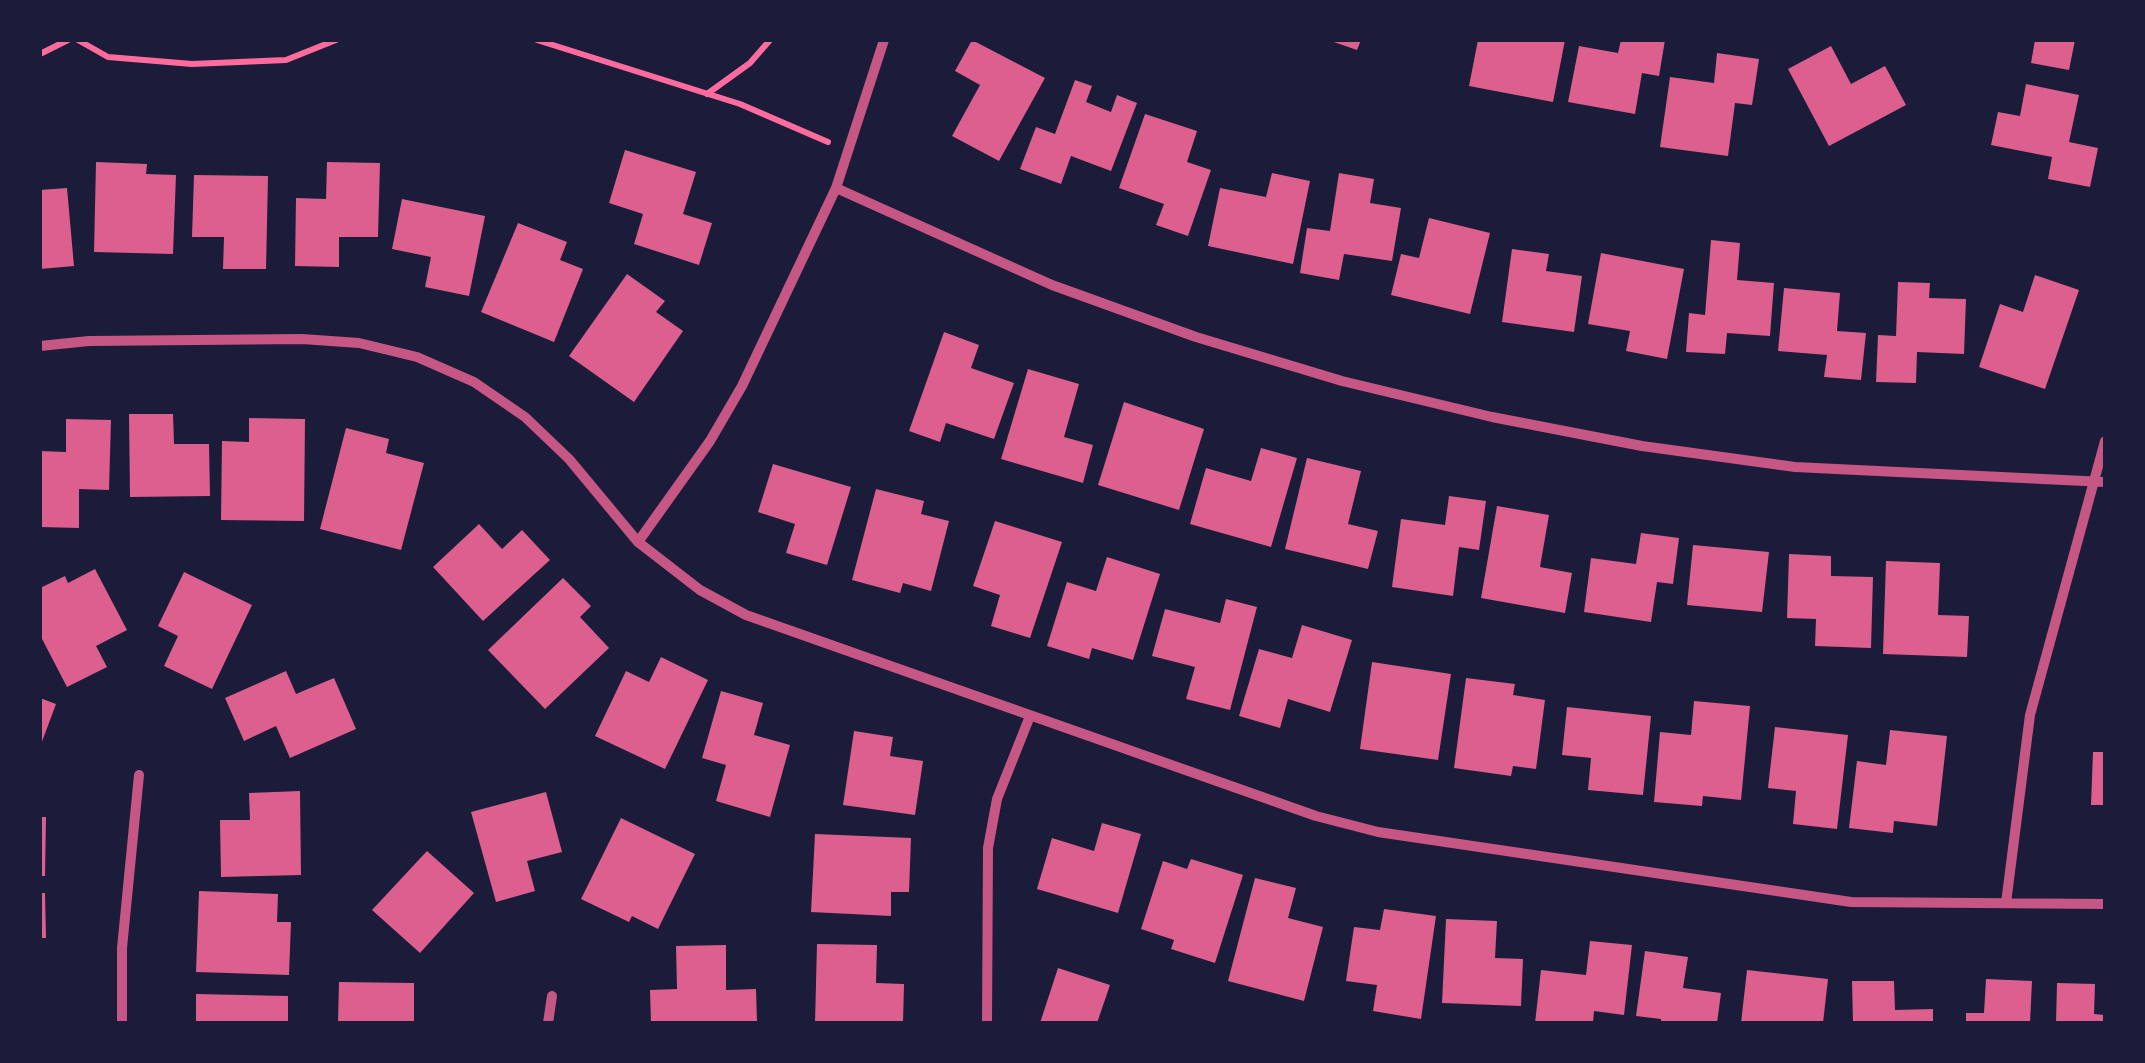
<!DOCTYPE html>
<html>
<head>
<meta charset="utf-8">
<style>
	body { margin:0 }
	#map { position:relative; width:2145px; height:1063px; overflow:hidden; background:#1b1b3a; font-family:"IBM Plex Sans",sans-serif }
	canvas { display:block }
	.frame { position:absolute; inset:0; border:42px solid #1b1b3a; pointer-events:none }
</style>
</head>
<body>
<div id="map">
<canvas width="2145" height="1063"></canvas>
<div class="frame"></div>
</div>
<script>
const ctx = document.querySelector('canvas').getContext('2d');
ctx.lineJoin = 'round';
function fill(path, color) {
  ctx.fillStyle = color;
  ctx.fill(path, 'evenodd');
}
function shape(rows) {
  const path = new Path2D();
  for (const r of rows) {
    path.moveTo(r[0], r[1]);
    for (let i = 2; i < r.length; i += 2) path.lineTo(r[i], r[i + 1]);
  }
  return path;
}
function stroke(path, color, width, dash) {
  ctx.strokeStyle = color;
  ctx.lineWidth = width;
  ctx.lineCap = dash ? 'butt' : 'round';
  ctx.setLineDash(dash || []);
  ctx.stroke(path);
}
const building = shape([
	[972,40,1045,78,999,161,952,136,980,85,955,71],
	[1328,40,1361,40,1357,50],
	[1478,40,1565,40,1553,102,1469,86],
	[1621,40,1665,40,1659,76,1642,73,1635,114,1568,102,1579,46,1618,53],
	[2035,40,2075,40,2069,70,2031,63],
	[1831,46,1851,84,1885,66,1906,105,1829,146,1788,69],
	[1717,53,1759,59,1752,105,1735,103,1728,156,1660,147,1670,77,1714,83],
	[1075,80,1092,86,1086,102,1111,112,1117,95,1137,103,1111,171,1071,156,1061,184,1020,169,1036,127,1055,134],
	[2026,84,2079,95,2069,142,2098,148,2090,187,2048,179,2052,157,1991,145,1998,112,2020,116],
	[1145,114,1197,131,1187,162,1211,170,1188,236,1156,225,1164,204,1119,188],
	[625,150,696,172,683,214,712,223,699,265,634,244,643,214,609,203],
	[96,162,147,164,146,174,176,175,173,254,94,252],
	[327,162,380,163,378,237,339,237,339,267,295,266,296,198,326,199],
	[1272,173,1310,181,1293,264,1208,246,1220,188,1266,197],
	[1339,173,1374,179,1370,203,1401,208,1392,261,1344,254,1339,280,1300,273,1307,228,1330,231],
	[194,175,268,176,266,269,223,269,224,237,192,237],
	[67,188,74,266,40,269,40,190],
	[402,199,485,216,469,296,425,287,431,257,392,249],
	[1429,218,1490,233,1470,314,1391,295,1401,254,1419,258],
	[518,223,567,242,560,260,583,269,554,342,481,312],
	[1711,240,1740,243,1737,280,1774,283,1770,336,1727,333,1725,354,1686,352,1689,313,1705,315],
	[1512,249,1549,254,1546,271,1582,276,1574,332,1502,322],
	[1601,253,1684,269,1667,359,1626,351,1630,331,1588,324],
	[627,274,665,301,656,312,683,331,634,402,569,356],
	[2035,275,2079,290,2045,389,1979,367,2000,304,2023,312],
	[1898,282,1930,283,1929,298,1966,299,1964,354,1917,352,1916,383,1876,382,1878,335,1896,336],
	[1784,288,1840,293,1837,331,1866,333,1861,380,1824,377,1827,355,1778,351],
	[944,332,979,345,971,368,1014,383,994,439,946,423,940,442,909,431],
	[1028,369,1079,384,1064,437,1093,445,1083,483,1001,459],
	[1124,402,1204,429,1179,510,1098,485],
	[129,414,173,414,174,444,209,444,210,496,130,497],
	[249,418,305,419,304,521,221,520,222,441,249,442],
	[66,419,111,420,109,490,79,489,79,528,40,527,40,451,66,452],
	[346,428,389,439,386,453,424,463,401,550,320,529],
	[1261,448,1297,458,1271,547,1190,524,1206,468,1251,481],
	[1307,458,1361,471,1348,524,1378,531,1368,569,1285,549],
	[773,464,851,487,827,565,786,553,795,524,758,512],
	[876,489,924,501,921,514,949,521,931,591,903,583,900,593,852,580],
	[1449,496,1486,501,1479,550,1459,547,1453,596,1392,587,1401,519,1445,525],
	[1497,506,1549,515,1540,567,1572,573,1565,613,1481,598],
	[995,521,1062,542,1030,638,991,626,1000,595,973,586],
	[479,524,502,549,522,530,550,560,483,621,433,567],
	[1641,533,1679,538,1673,584,1657,582,1651,622,1584,612,1591,558,1636,564],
	[1693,545,1769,552,1762,612,1687,605],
	[1789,554,1831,556,1831,576,1873,577,1871,648,1815,646,1816,619,1787,618],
	[1107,557,1160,574,1133,660,1092,648,1089,659,1047,646,1067,582,1096,591],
	[1886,561,1940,563,1938,615,1969,616,1967,657,1883,654],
	[95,569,127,630,96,646,107,667,67,687,40,635,40,588,65,576,68,583],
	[184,572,252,605,212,689,164,666,178,636,158,626],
	[563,578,591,606,580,617,609,648,545,709,488,650],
	[1226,599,1257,607,1230,710,1186,699,1195,667,1152,656,1165,609,1220,623],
	[1302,625,1352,640,1330,712,1288,699,1280,728,1239,716,1259,649,1292,658],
	[661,657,708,680,665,769,595,736,626,671,649,682],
	[1372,662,1451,674,1438,760,1360,749],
	[286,671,296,694,334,678,356,729,290,758,276,726,244,741,225,698],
	[1466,678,1515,684,1513,695,1545,700,1536,769,1513,766,1511,776,1454,768],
	[721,691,763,703,754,735,790,745,770,817,716,801,726,765,702,758],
	[40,698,56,704,40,747],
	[1694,701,1750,706,1741,800,1703,796,1702,806,1654,802,1660,732,1691,735],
	[1567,707,1651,716,1643,795,1588,790,1591,758,1562,755],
	[1775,727,1848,735,1837,829,1793,824,1796,791,1768,788],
	[1890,730,1947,736,1937,826,1894,821,1893,833,1849,828,1857,761,1886,765],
	[854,731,893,737,890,756,923,761,915,815,843,805],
	[2093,752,2105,752,2105,805,2091,805],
	[300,791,301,875,221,877,220,820,250,820,249,793],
	[546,792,562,852,527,861,535,891,496,902,471,812],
	[40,817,46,817,45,876,40,876],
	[621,818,695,854,658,929,632,916,629,922,581,899],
	[1102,823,1141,834,1118,913,1037,889,1052,838,1094,851],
	[815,834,911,838,909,892,891,892,891,916,811,912],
	[427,851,474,893,420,953,372,910],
	[1191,859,1243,875,1215,963,1171,949,1174,940,1141,929,1163,861,1187,869],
	[1255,878,1296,888,1288,918,1323,927,1304,1001,1228,981],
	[199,891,278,894,277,922,291,922,289,975,196,972],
	[40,893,45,893,46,938,40,938],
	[1384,909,1436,916,1421,1019,1373,1011,1377,985,1346,981,1354,927,1380,930],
	[1446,919,1497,921,1495,958,1523,959,1521,1006,1442,1003],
	[1590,941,1632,945,1624,1015,1594,1011,1593,1023,1535,1023,1541,970,1586,975],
	[817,944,877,945,876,983,904,984,903,1023,815,1023],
	[726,945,726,990,756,989,757,1023,651,1023,650,990,677,989,676,946],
	[1645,951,1688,957,1683,988,1721,993,1717,1023,1661,1023,1661,1019,1636,1016],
	[1058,968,1110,985,1097,1023,1040,1023],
	[1747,970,1828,979,1823,1023,1741,1023],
	[1986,979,2032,981,2030,1023,1966,1023,1966,1013,1984,1013],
	[1852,981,1894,981,1895,1010,1933,1009,1933,1023,1853,1023],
	[339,982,414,983,414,1023,338,1023],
	[2057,983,2095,984,2094,1014,2105,1015,2105,1023,2056,1023],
	[196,994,288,996,288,1023,196,1023]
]);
const path = shape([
	[78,40,108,57,192,64,286,60,336,40],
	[537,40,740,104,828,142],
	[40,54,68,40],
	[707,94,750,63,770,40]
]);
const minor = shape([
	[836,188,1052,285,1196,337,1342,381,1492,417,1642,446,1795,467,2105,482],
	[40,346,89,341,302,339,359,343,417,357,474,382,525,417,569,459,638,542,700,590,746,615,1316,816,1378,832,1851,902,2105,904],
	[638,542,710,441,742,386,836,188,884,40],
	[2006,903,2030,715,2105,441],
	[122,1023,122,948,139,775],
	[548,1023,552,996],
	[987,1023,988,848,997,799,1030,716]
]);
fill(building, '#dd5f8e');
stroke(path, '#ff6b9d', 6);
stroke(minor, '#c65784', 10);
</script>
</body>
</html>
